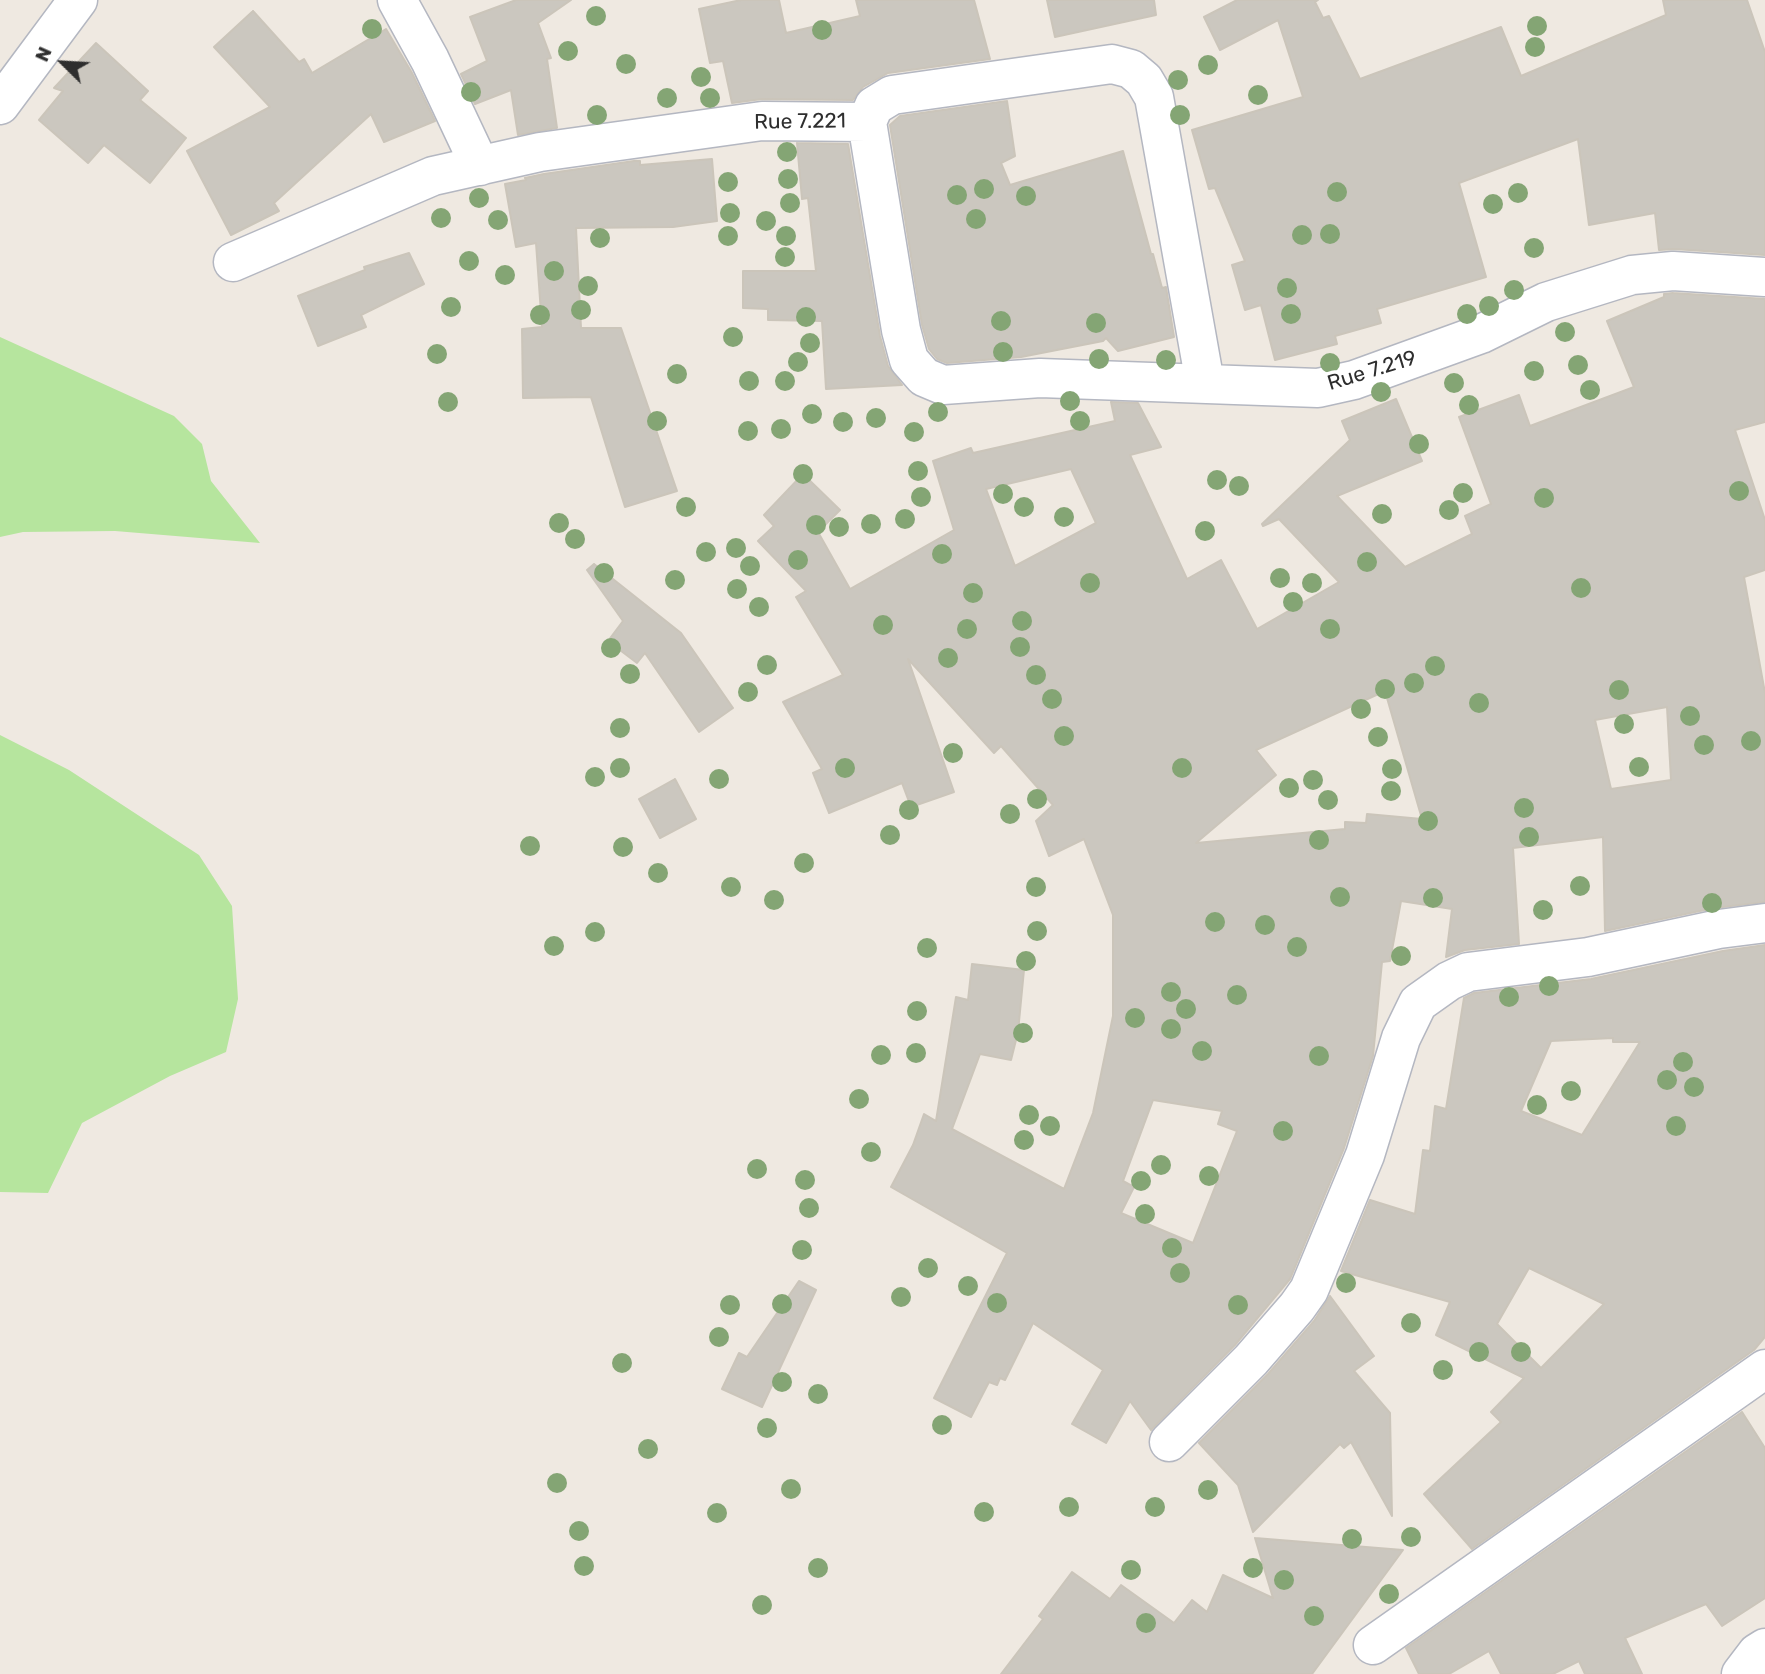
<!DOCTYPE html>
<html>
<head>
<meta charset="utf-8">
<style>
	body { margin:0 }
	#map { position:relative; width:1765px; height:1674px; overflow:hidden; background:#efe9e1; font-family:Rubik,sans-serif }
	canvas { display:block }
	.north { position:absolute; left:28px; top:28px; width:70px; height:70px; -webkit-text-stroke:5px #fff; paint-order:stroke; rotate:294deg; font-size:19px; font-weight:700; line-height:28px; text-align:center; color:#2e2e2e }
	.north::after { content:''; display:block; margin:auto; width:24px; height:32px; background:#2e2e2e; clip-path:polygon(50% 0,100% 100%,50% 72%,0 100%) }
</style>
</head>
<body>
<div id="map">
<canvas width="1765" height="1674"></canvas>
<div class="north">N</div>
</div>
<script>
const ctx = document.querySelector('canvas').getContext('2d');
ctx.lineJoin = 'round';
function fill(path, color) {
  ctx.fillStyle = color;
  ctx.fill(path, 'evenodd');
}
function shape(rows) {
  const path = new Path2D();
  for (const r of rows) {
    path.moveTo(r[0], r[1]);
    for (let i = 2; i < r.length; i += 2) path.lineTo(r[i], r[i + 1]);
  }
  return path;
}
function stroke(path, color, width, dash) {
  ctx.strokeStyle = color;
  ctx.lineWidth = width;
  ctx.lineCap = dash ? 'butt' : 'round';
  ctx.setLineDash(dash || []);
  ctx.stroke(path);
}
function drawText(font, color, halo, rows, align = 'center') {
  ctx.font = font + ' Rubik,sans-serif';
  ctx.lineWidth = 7;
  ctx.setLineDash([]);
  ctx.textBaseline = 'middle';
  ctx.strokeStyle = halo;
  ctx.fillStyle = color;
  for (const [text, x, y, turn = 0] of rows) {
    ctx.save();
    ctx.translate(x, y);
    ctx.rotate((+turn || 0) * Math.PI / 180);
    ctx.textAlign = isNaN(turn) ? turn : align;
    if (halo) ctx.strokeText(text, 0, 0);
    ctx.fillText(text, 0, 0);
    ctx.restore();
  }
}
const green = shape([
	[0,337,174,416,202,444,211,481,260,543,115,531,23,532,0,537],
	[0,735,69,770,199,855,232,906,238,999,226,1052,170,1076,82,1123,48,1193,0,1192]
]);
const building = shape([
	[516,0,571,0,538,23,551,58,547,59,557,128,518,135,511,90,475,104,461,74,487,61,470,17,516,0],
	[741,0,779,0,786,33,860,16,856,0,974,0,990,59,888,73,863,87,853,100,762,99,732,103,723,61,710,63,699,9,741,0],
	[1047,0,1154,0,1156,15,1055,37,1047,0],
	[1237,0,1318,0,1315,2,1323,18,1329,16,1360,79,1501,27,1521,76,1666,15,1663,0,1747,0,1765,52,1765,255,1674,249,1659,250,1655,213,1589,225,1578,139,1459,183,1486,277,1377,309,1381,323,1335,336,1337,344,1275,360,1261,305,1245,310,1232,265,1245,261,1215,188,1209,189,1192,130,1303,97,1278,20,1220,50,1204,17,1237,0],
	[253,11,299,62,304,59,312,73,386,29,412,73,435,121,384,142,371,114,274,203,279,211,231,235,187,151,270,107,214,47,253,11],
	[96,43,148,91,140,100,186,138,150,183,104,145,88,163,39,120,63,91,54,88,96,43],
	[1007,101,1015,156,1001,163,1010,185,1123,151,1151,254,1153,254,1162,288,1166,287,1174,337,1118,351,1106,338,1103,341,1021,357,947,363,937,359,929,349,922,325,890,125,900,116,1007,101],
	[797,143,848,144,880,336,888,366,902,385,826,389,822,321,768,320,768,309,743,308,743,271,816,271,808,198,802,199,797,143],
	[712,159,717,221,673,227,576,228,581,328,621,328,677,491,625,507,591,397,523,398,522,329,542,327,536,243,516,247,505,184,526,180,525,178,544,174,634,161,640,161,640,165,712,159],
	[409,253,424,284,361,315,366,327,318,346,298,296,365,270,364,267,409,253],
	[1673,293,1765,299,1765,422,1735,430,1765,520,1765,570,1744,577,1765,693,1765,902,1714,908,1605,931,1603,837,1513,848,1519,944,1465,950,1446,957,1452,909,1401,901,1390,961,1382,962,1373,1056,1344,1148,1290,1279,1235,1345,1151,1430,1130,1401,1106,1443,1072,1424,1103,1370,1033,1323,1005,1380,1000,1378,997,1385,989,1382,971,1417,934,1398,1007,1253,891,1187,913,1145,924,1114,936,1121,956,997,968,1000,972,964,1024,970,1018,1032,1011,1060,980,1054,952,1129,1064,1189,1093,1113,1113,1016,1113,915,1084,839,1049,856,1036,821,1053,805,1001,746,994,753,908,659,954,792,911,807,902,783,829,813,813,773,822,769,783,702,843,675,796,597,806,591,758,541,774,526,764,515,803,474,840,510,818,532,850,589,954,530,933,461,971,448,973,453,1115,421,1111,402,1138,403,1161,447,1130,455,1187,579,1221,560,1257,629,1339,582,1279,519,1263,526,1262,524,1350,440,1342,421,1396,399,1422,461,1337,496,1405,567,1472,534,1465,516,1491,504,1459,417,1519,395,1530,426,1634,387,1607,321,1664,297,1664,294,1673,293],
	[1071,469,1096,523,1015,566,986,489,1071,469],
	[1385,691,1422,819,1367,814,1366,823,1345,822,1345,829,1196,843,1276,775,1256,750,1385,691],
	[1667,707,1671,780,1611,789,1595,720,1667,707],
	[1153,1100,1222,1111,1218,1124,1237,1131,1193,1243,1121,1213,1134,1187,1123,1181,1153,1100],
	[594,564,681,633,733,708,699,732,645,653,637,663,608,641,623,621,587,570,594,564],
	[675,779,696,819,660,838,639,799,675,779],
	[1765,945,1765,1337,1754,1350,1472,1549,1424,1494,1501,1422,1491,1412,1524,1378,1436,1335,1450,1302,1341,1271,1370,1200,1415,1214,1423,1150,1430,1151,1435,1106,1446,1109,1464,998,1474,993,1591,979,1723,951,1765,945],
	[1613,1038,1613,1042,1640,1042,1582,1135,1521,1111,1551,1041,1613,1038],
	[1529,1268,1604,1304,1541,1368,1497,1324,1529,1268],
	[799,1281,816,1290,762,1407,722,1389,739,1353,747,1357,799,1281],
	[1330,1296,1374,1356,1354,1371,1390,1413,1392,1516,1351,1442,1344,1448,1340,1444,1253,1532,1238,1485,1199,1443,1268,1374,1314,1321,1330,1296],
	[1742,1412,1765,1448,1765,1598,1722,1626,1706,1604,1625,1638,1642,1674,1585,1674,1579,1661,1553,1674,1501,1674,1489,1651,1449,1674,1419,1674,1406,1648,1742,1412],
	[1255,1538,1403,1550,1312,1674,1001,1674,1043,1619,1039,1616,1072,1572,1110,1599,1121,1585,1174,1623,1192,1600,1207,1612,1223,1575,1273,1598,1255,1538]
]);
const street = shape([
	[397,0,430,60,480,166],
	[0,105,78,0],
	[867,122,901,330,909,360,924,377,943,385,1040,378,1318,388,1354,380,1481,334,1546,302,1632,275,1673,271,1765,277],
	[233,262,433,176,540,152,762,121,867,122,874,106,892,95,1112,64,1131,69,1144,80,1154,97,1205,383],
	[1169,1442,1251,1360,1297,1307,1309,1290,1365,1155,1401,1038,1418,1003,1449,981,1468,972,1588,957,1719,929,1765,923],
	[1373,1645,1765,1369],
	[1741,1674,1757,1653,1765,1648]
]);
const trees = [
	[596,16],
	[1537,26],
	[372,29],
	[822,30],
	[1535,47],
	[568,51],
	[626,64],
	[1208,65],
	[701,77],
	[1178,80],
	[471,92],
	[1258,95],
	[667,98],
	[710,98],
	[597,115],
	[1180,115],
	[787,152],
	[788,179],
	[728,182],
	[984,189],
	[1337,192],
	[1518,193],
	[957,195],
	[1026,196],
	[479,198],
	[790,203],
	[1493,204],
	[730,213],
	[441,218],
	[976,219],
	[498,220],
	[766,221],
	[1330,234],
	[1302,235],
	[728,236],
	[786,236],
	[600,238],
	[1534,248],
	[785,257],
	[469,261],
	[554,271],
	[505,275],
	[588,286],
	[1287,288],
	[1514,290],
	[1489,306],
	[451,307],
	[581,310],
	[1291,314],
	[1467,314],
	[540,315],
	[806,317],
	[1001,321],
	[1096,323],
	[1565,332],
	[733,337],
	[810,343],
	[1003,352],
	[437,354],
	[1099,359],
	[1166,360],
	[798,362],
	[1330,363],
	[1578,365],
	[1534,371],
	[677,374],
	[749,381],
	[785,381],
	[1454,383],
	[1590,390],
	[1381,392],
	[1070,401],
	[448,402],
	[1469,405],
	[938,412],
	[812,414],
	[876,418],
	[657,421],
	[1080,421],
	[843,422],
	[781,429],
	[748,431],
	[914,432],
	[1419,444],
	[918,471],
	[803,474],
	[1217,480],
	[1239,486],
	[1739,491],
	[1463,493],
	[1003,494],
	[921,497],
	[1544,498],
	[686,507],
	[1024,507],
	[1449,510],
	[1382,514],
	[1064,517],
	[905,519],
	[559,523],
	[871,524],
	[816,525],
	[839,527],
	[1205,531],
	[575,539],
	[736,548],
	[706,552],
	[942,554],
	[798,560],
	[1367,562],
	[750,566],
	[604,573],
	[1280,578],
	[675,580],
	[1090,583],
	[1312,583],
	[1581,588],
	[737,589],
	[973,593],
	[1293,602],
	[759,607],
	[1022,621],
	[883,625],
	[967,629],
	[1330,629],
	[1020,647],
	[611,648],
	[948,658],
	[767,665],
	[1435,666],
	[630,674],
	[1036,675],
	[1414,683],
	[1385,689],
	[1619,690],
	[748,692],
	[1052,699],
	[1479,703],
	[1361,709],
	[1690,716],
	[1624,724],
	[620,728],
	[1064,736],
	[1378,737],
	[1751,741],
	[1704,745],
	[953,753],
	[1639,767],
	[620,768],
	[845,768],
	[1182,768],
	[1392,769],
	[595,777],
	[719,779],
	[1313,780],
	[1289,788],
	[1391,791],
	[1037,799],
	[1328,800],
	[1524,808],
	[909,810],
	[1010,814],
	[1428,821],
	[890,835],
	[1529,837],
	[1319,840],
	[530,846],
	[623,847],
	[804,863],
	[658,873],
	[1580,886],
	[731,887],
	[1036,887],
	[1340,897],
	[1433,898],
	[774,900],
	[1712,903],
	[1543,910],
	[1215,922],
	[1265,925],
	[1037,931],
	[595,932],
	[554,946],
	[1297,947],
	[927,948],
	[1401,956],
	[1026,961],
	[1549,986],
	[1171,992],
	[1237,995],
	[1509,997],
	[1186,1009],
	[917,1011],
	[1135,1018],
	[1171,1029],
	[1023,1033],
	[1202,1051],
	[916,1053],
	[881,1055],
	[1319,1056],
	[1683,1062],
	[1667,1080],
	[1694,1087],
	[1571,1091],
	[859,1099],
	[1537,1105],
	[1029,1115],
	[1050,1126],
	[1676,1126],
	[1283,1131],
	[1024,1140],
	[871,1152],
	[1161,1165],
	[757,1169],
	[1209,1176],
	[805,1180],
	[1141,1181],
	[809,1208],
	[1145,1214],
	[1172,1248],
	[802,1250],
	[928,1268],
	[1180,1273],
	[1346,1283],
	[968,1286],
	[901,1297],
	[997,1303],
	[782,1304],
	[730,1305],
	[1238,1305],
	[1411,1323],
	[719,1337],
	[1479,1352],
	[1521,1352],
	[622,1363],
	[1443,1370],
	[782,1382],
	[818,1394],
	[942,1425],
	[767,1428],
	[648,1449],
	[557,1483],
	[791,1489],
	[1208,1490],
	[1069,1507],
	[1155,1507],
	[984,1512],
	[717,1513],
	[579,1531],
	[1411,1537],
	[1352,1539],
	[584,1566],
	[818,1568],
	[1253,1568],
	[1131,1570],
	[1284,1580],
	[1389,1594],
	[762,1605],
	[1314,1616],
	[1146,1623]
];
const streetNames = [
	["Rue 7.221",800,122,-1],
	["Rue 7.219",1372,371,-17]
];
fill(green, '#b6e59e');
fill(building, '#cbc7bf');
stroke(building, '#cbc5ba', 2);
stroke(street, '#b4b7c1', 41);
stroke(street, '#fff', 38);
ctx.fillStyle = '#84a574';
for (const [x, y] of trees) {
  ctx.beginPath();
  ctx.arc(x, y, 10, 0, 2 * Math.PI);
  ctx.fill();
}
drawText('21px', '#2e2e2e', '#fff', streetNames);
</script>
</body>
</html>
